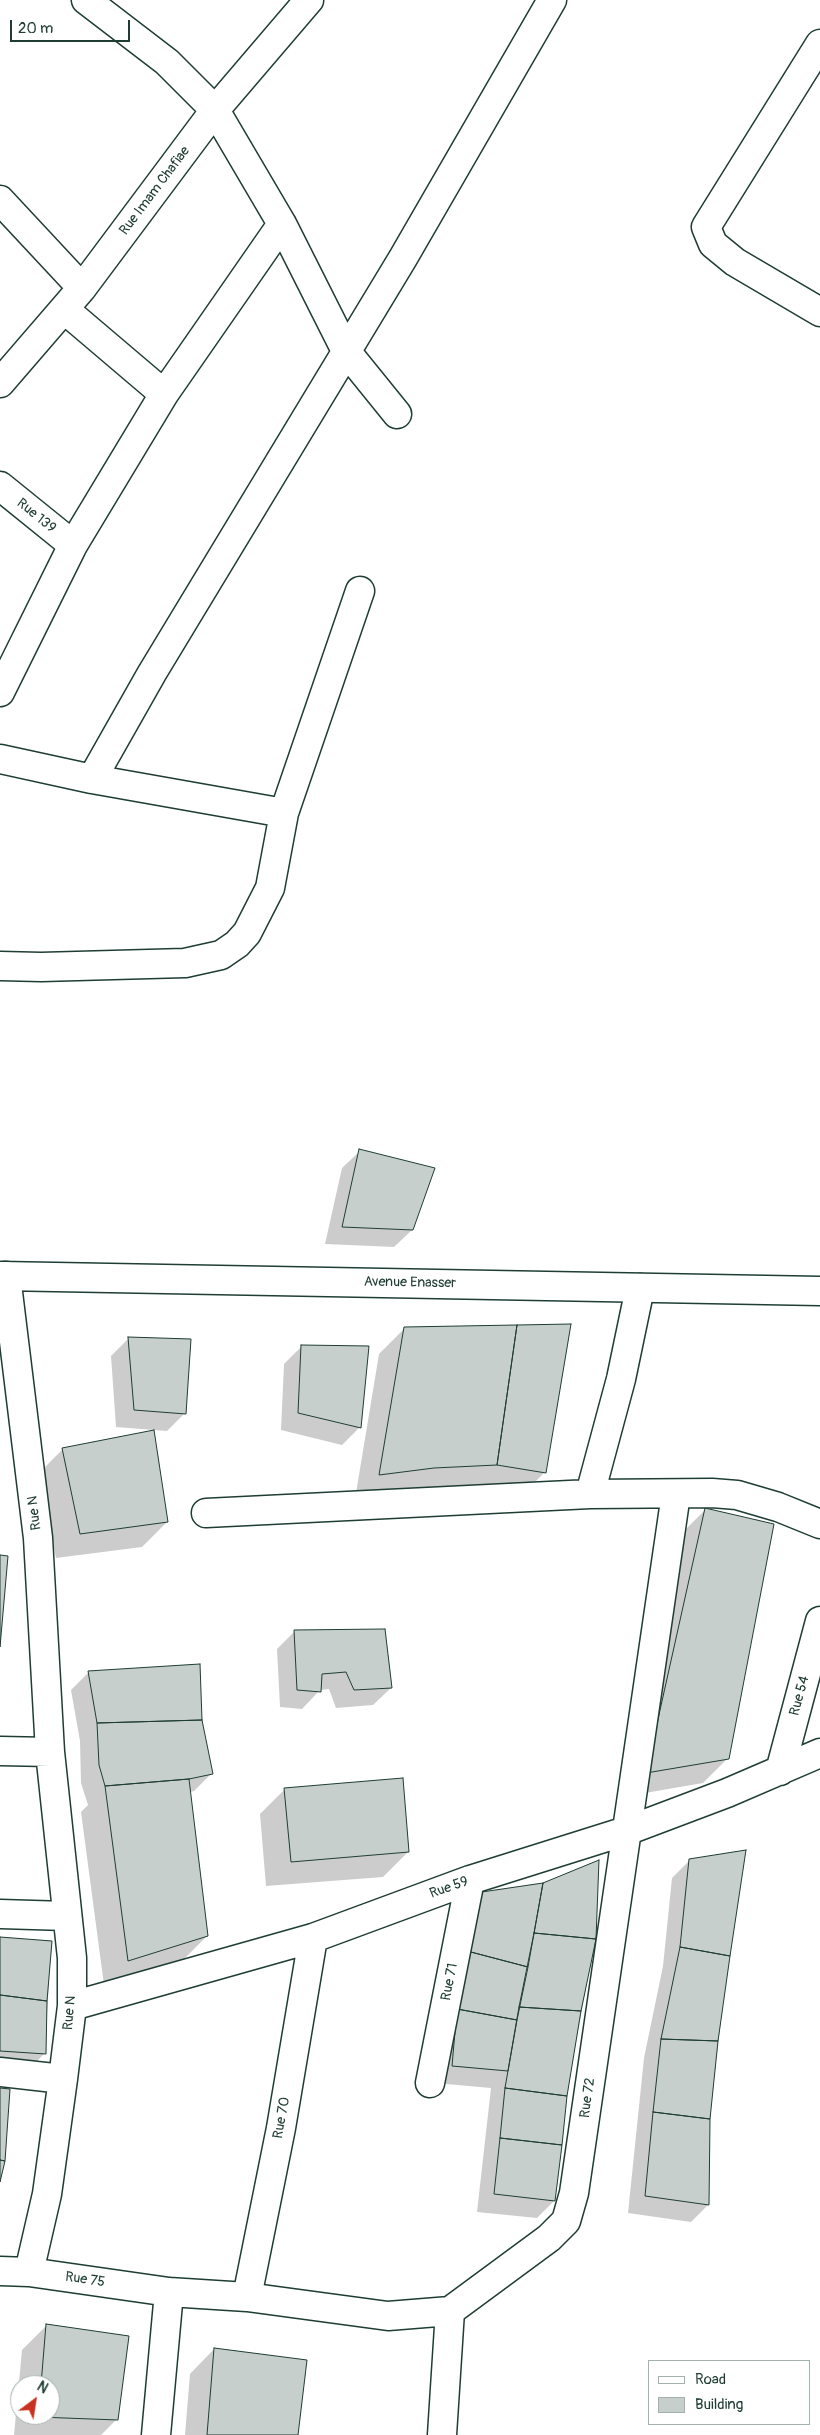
<!DOCTYPE html>
<html>
<head>
<meta charset="utf-8">
<style>
	body { margin:0 }
	#map { position:relative; width:820px; height:2435px; overflow:hidden; background:#fff; font-family:Pangolin,sans-serif }
	canvas { display:block }
	.legend { position:absolute; left:648px; top:2360px; width:162px; height:65px; box-sizing:border-box; background:#fff; border:1px solid #a5b1ae; margin:0; padding:6px 9px; list-style:none; font-size:15px; color:#1f3d34 }
	.legend li { display:flex; align-items:center; gap:10px; height:25px }
	.legend b { width:25px; border:1px solid #a5b1ae }
	.north { position:absolute; left:10px; top:2375px; width:50px; height:50px; box-sizing:border-box; background:#fff; border:1px solid #a5b1ae; border-radius:50%; rotate:31deg; font-size:14px; font-weight:700; line-height:20px; text-align:center; color:#1f3d34 }
	.north::after { content:''; display:block; margin:auto; width:18px; height:22px; background:#c8321e; clip-path:polygon(50% 0,100% 100%,50% 72%,0 100%) }
	.scale { position:absolute; left:10px; top:20px; width:120px; height:22px; box-sizing:border-box; border:2px solid #1f3d34; border-top:0; padding-left:6px; font-size:15px; line-height:18px; white-space:nowrap; color:#1f3d34; -webkit-text-stroke:4px #fff; paint-order:stroke }
</style>
</head>
<body>
<div id="map">
<canvas width="820" height="2435"></canvas>
<ul class="legend">
<li><b style="height:6px;background:#fff"></b>Road</li>
<li><b style="height:14px;background:#c7cfcc"></b>Building</li>
</ul>
<div class="north">N</div>
<div class="scale">20 m</div>
</div>
<script>
const ctx = document.querySelector('canvas').getContext('2d');
ctx.lineJoin = 'round';
function fill(path, color) {
  ctx.fillStyle = color;
  ctx.fill(path, 'evenodd');
}
function shape(rows) {
  const path = new Path2D();
  for (const r of rows) {
    path.moveTo(r[0], r[1]);
    for (let i = 2; i < r.length; i += 2) path.lineTo(r[i], r[i + 1]);
  }
  return path;
}
function stroke(path, color, width, dash) {
  ctx.strokeStyle = color;
  ctx.lineWidth = width;
  ctx.lineCap = dash ? 'butt' : 'round';
  ctx.setLineDash(dash || []);
  ctx.stroke(path);
}
function drawText(font, color, halo, rows, align = 'center') {
  ctx.font = font + ' Pangolin,sans-serif';
  ctx.lineWidth = 4;
  ctx.setLineDash([]);
  ctx.textBaseline = 'middle';
  ctx.strokeStyle = halo;
  ctx.fillStyle = color;
  for (const [text, x, y, turn = 0] of rows) {
    ctx.save();
    ctx.translate(x, y);
    ctx.rotate((+turn || 0) * Math.PI / 180);
    ctx.textAlign = isNaN(turn) ? turn : align;
    if (halo) ctx.strokeText(text, 0, 0);
    ctx.fillText(text, 0, 0);
    ctx.restore();
  }
}
const shadow = shape([
	[360,1151,412,1230,394,1247,325,1244,342,1168],
	[404,1329,545,1472,520,1497,355,1499,379,1354],
	[129,1338,185,1413,167,1431,116,1427,111,1356],
	[302,1346,360,1427,342,1445,281,1430,284,1364],
	[63,1449,167,1522,142,1547,56,1558,38,1474],
	[706,1509,728,1758,703,1783,622,1797,681,1534],
	[294,1632,391,1688,373,1705,336,1708,329,1689,320,1690,302,1709,280,1707,277,1649],
	[89,1672,200,1721,212,1773,194,1791,190,1792,207,1936,182,1961,104,1985,81,1812,88,1805,81,1783,80,1741,71,1690],
	[285,1789,408,1852,383,1877,266,1886,260,1814],
	[690,1860,729,1955,709,2119,708,2205,691,2222,628,2213,644,2058,663,1966,672,1878],
	[0,1939,51,1942,45,2053,27,2071,0,2069],
	[595,1939,566,2096,554,2201,537,2218,477,2212,491,2088,435,2083,440,2027],
	[47,2325,117,2419,101,2435,14,2435,22,2350],
	[20,2385,50,2385,50,2415,20,2415],
	[214,2349,297,2435,185,2435,190,2374]
]);
const building = shape([
	[359,1149,435,1168,413,1230,342,1227,359,1149],
	[571,1324,546,1473,497,1465,517,1325,571,1324],
	[517,1325,497,1465,434,1468,379,1475,404,1327,517,1325],
	[128,1337,191,1339,186,1414,134,1410,128,1337],
	[301,1345,369,1346,361,1428,298,1413,301,1345],
	[154,1430,168,1522,80,1534,62,1448,154,1430],
	[705,1508,774,1524,729,1759,646,1773,705,1508],
	[0,1555,8,1556,0,1647,0,1555],
	[385,1629,392,1688,354,1690,346,1672,322,1674,321,1692,297,1690,294,1630,385,1629],
	[200,1664,202,1720,97,1723,88,1671,200,1664],
	[202,1720,213,1774,189,1779,105,1786,99,1765,97,1723,202,1720],
	[403,1778,409,1852,291,1862,284,1788,403,1778],
	[189,1779,208,1936,128,1961,105,1786,189,1779],
	[746,1850,730,1956,680,1947,689,1859,746,1850],
	[599,1860,596,1939,534,1933,543,1883,599,1860],
	[543,1883,528,1967,467,1951,475,1893,543,1883],
	[534,1933,596,1939,581,2011,519,2007,534,1933],
	[0,1937,52,1941,47,2001,0,1995,0,1937],
	[680,1947,730,1956,718,2041,661,2039,680,1947],
	[467,1951,528,1967,517,2020,457,2009,467,1951],
	[0,1995,47,2001,46,2054,0,2051,0,1995],
	[519,2007,581,2011,567,2096,505,2088,519,2007],
	[457,2009,517,2020,508,2071,452,2066,457,2009],
	[661,2039,718,2041,710,2119,653,2112,661,2039],
	[0,2088,10,2089,5,2161,0,2160,0,2088],
	[505,2088,567,2096,562,2145,500,2138,505,2088],
	[653,2112,710,2119,709,2205,645,2196,653,2112],
	[500,2138,562,2145,555,2201,494,2194,500,2138],
	[0,2160,5,2161,0,2182,0,2160],
	[46,2324,129,2336,118,2420,38,2417,38,2415,50,2415,50,2385,41,2385,46,2324],
	[214,2348,307,2360,298,2435,207,2435,214,2348]
]);
const minor = shape([
	[86,0,167,62,215,110,282,224,346,351,397,414],
	[820,44,706,227,713,244,735,262,820,312],
	[0,200,82,288],
	[64,309,164,394],
	[0,383,82,288,215,110,309,0],
	[0,486,73,545],
	[0,692,73,545,164,394,282,224],
	[0,759,92,779,284,813],
	[92,779,152,673,403,258,552,0],
	[0,966,41,967,185,963,221,955,237,944,247,933,270,888,284,813,360,591],
	[6,1276,38,1538,50,1752,72,1958,72,2006,63,2079,47,2194,29,2272],
	[590,1494,621,1379,640,1288],
	[206,1513,590,1494,712,1493,737,1495,778,1507,820,1524],
	[0,1751,50,1752],
	[780,1771,820,1621],
	[0,1914,66,1916],
	[72,2006,313,1938,470,1880,629,1830,727,1793,820,1753],
	[0,2072,63,2079],
	[430,2083,470,1880],
	[0,2271,29,2272,169,2292,247,2297,388,2316,450,2311],
	[247,2297,281,2128,313,1938],
	[450,2311,549,2238,566,2221,574,2193,676,1494],
	[156,2435,169,2292],
	[442,2435,450,2311]
]);
const tertiary = shape([
	[0,1276,820,1291]
]);
const streetNames = [
	["Rue Imam Chafiae",155,191,-53],
	["Rue 139",36,516,39],
	["Avenue Enasser",410,1283,1],
	["Rue N",35,1513,-97],
	["Rue 54",800,1696,-75],
	["Rue 59",449,1888,-20],
	["Rue 71",450,1982,-79],
	["Rue N",70,2013,-85],
	["Rue 72",588,2098,-82],
	["Rue 70",282,2118,-80],
	["Rue 75",85,2280,8]
];
fill(shadow, '#0003');
fill(building, '#c7cfcc');
stroke(building, '#1f3d34', 1);
stroke(minor, '#1f3d34', 31);
stroke(tertiary, '#1f3d34', 31);
stroke(minor, '#fff', 28);
stroke(tertiary, '#fff', 28);
drawText('14px', '#1f3d34', '#fff', streetNames);
</script>
</body>
</html>
